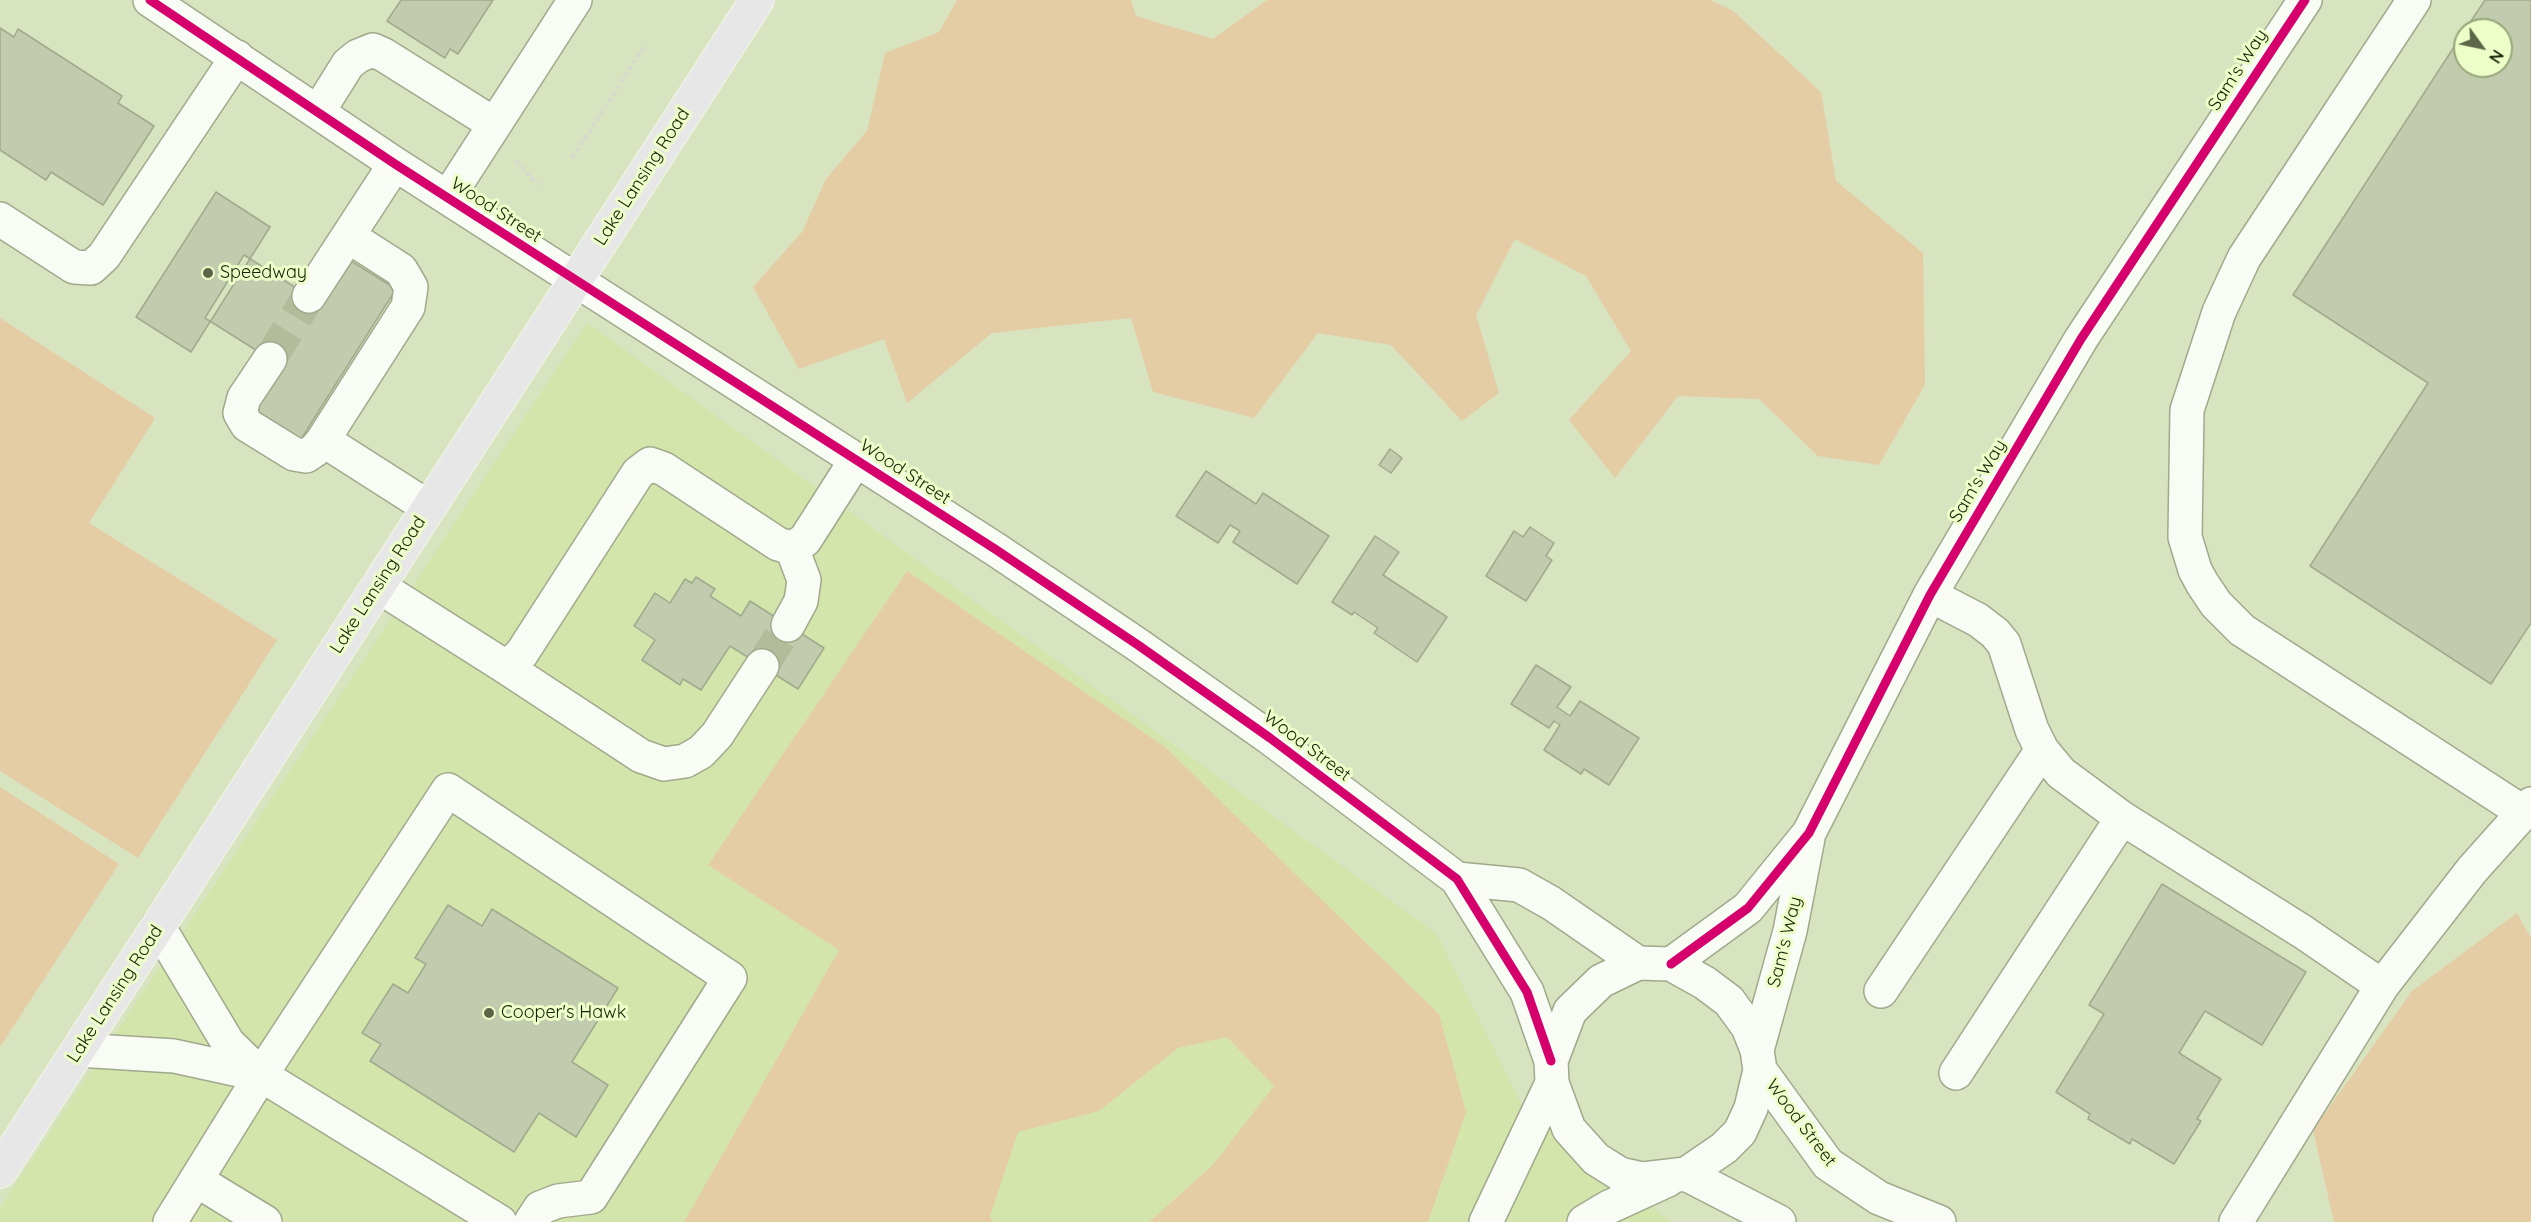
<!DOCTYPE html>
<html>
<head>
<meta charset="utf-8">
<style>
	body { margin:0 }
	#map { position:relative; width:2531px; height:1222px; overflow:hidden; background:#d8e3bf; font-family:Quicksand,sans-serif }
	canvas { display:block }
	.north { position:absolute; left:2453px; top:18px; width:60px; height:60px; box-sizing:border-box; background:#edfec9; border:2px solid #99a67b; border-radius:50%; rotate:123deg; font-size:16px; font-weight:700; line-height:24px; text-align:center; color:#1a2107 }
	.north::after { content:''; display:block; margin:auto; width:21px; height:27px; background:#5c6547; clip-path:polygon(50% 0,100% 100%,50% 72%,0 100%) }
</style>
</head>
<body>
<div id="map">
<canvas width="2531" height="1222"></canvas>
<div class="north">N</div>
</div>
<script>
const ctx = document.querySelector('canvas').getContext('2d');
ctx.lineJoin = 'round';
function fill(path, color) {
  ctx.fillStyle = color;
  ctx.fill(path, 'evenodd');
}
function shape(rows) {
  const path = new Path2D();
  for (const r of rows) {
    path.moveTo(r[0], r[1]);
    for (let i = 2; i < r.length; i += 2) path.lineTo(r[i], r[i + 1]);
  }
  return path;
}
function stroke(path, color, width, dash) {
  ctx.strokeStyle = color;
  ctx.lineWidth = width;
  ctx.lineCap = dash ? 'butt' : 'round';
  ctx.setLineDash(dash || []);
  ctx.stroke(path);
}
function drawText(font, color, halo, rows, align = 'center') {
  ctx.font = font + ' Quicksand,sans-serif';
  ctx.lineWidth = 6;
  ctx.setLineDash([]);
  ctx.textBaseline = 'middle';
  ctx.strokeStyle = halo;
  ctx.fillStyle = color;
  for (const [text, x, y, turn = 0] of rows) {
    ctx.save();
    ctx.translate(x, y);
    ctx.rotate((+turn || 0) * Math.PI / 180);
    ctx.textAlign = isNaN(turn) ? turn : align;
    if (halo) ctx.strokeText(text, 0, 0);
    ctx.fillText(text, 0, 0);
    ctx.restore();
  }
}
const built = shape([
	[587,323,1437,934,1525,1112,1671,1222,0,1222,0,1208]
]);
const green = shape([
	[957,0,1131,0,1136,16,1213,39,1267,0,1710,0,1732,10,1821,92,1836,181,1923,253,1925,385,1879,465,1818,456,1759,399,1678,396,1615,478,1569,420,1631,351,1586,276,1515,239,1476,315,1499,393,1462,421,1391,345,1318,333,1254,418,1153,392,1131,318,992,333,907,403,884,339,799,369,753,287,802,232,826,179,867,131,885,53,939,32],
	[0,318,155,418,89,523,277,640,138,858,0,771],
	[907,571,1165,747,1439,1014,1466,1112,1428,1222,1149,1222,1212,1166,1274,1086,1227,1037,1178,1048,1099,1111,1018,1132,990,1216,993,1222,684,1222,839,950,708,865],
	[0,787,119,864,0,1047],
	[2517,913,2531,938,2531,1222,2334,1222,2313,1130,2412,991]
]);
const building = shape([
	[401,0,493,0,458,54,450,49,445,58,387,21,401,0],
	[2485,0,2531,0,2531,623,2491,684,2310,566,2428,383,2293,295,2465,30,2465,66,2501,66,2501,30,2465,30,2485,0],
	[0,28,14,37,18,29,122,96,118,103,154,126,103,205,51,172,46,180,0,150,0,28],
	[216,192,270,227,191,352,136,317,216,192],
	[244,255,323,305,351,261,396,289,301,439,255,410,270,359,205,318,244,255],
	[1390,449,1402,458,1391,473,1379,465,1390,449],
	[1206,471,1256,504,1263,493,1329,536,1297,584,1233,542,1240,531,1230,525,1218,543,1176,516,1206,471],
	[1530,527,1554,543,1546,556,1552,560,1526,601,1486,576,1514,531,1523,537,1530,527],
	[1375,536,1399,552,1383,575,1447,617,1417,662,1374,633,1378,628,1354,612,1352,615,1332,602,1375,536],
	[696,577,715,589,710,596,741,616,750,601,824,648,798,689,730,646,701,690,683,679,680,685,642,660,655,640,634,626,655,593,670,603,685,579,692,583,696,577],
	[1536,665,1571,687,1557,707,1570,716,1580,701,1639,738,1609,785,1584,769,1581,774,1544,750,1560,725,1554,721,1549,728,1511,704,1536,665],
	[2162,884,2306,972,2262,1045,2205,1011,2179,1053,2221,1079,2197,1119,2201,1121,2174,1164,2132,1139,2130,1144,2088,1119,2090,1114,2056,1092,2104,1014,2089,1005,2162,884],
	[448,905,482,926,492,909,618,988,572,1062,608,1085,576,1137,539,1113,514,1152,370,1061,381,1044,362,1033,393,984,408,993,426,964,415,958,448,905]
]);
const minorTunnel = shape([
	[270,359,309,296],
	[762,666,788,625]
]);
const path = shape([
	[572,158,644,47],
	[516,161,538,185]
]);
const minor = shape([
	[150,0,395,164,995,549,1138,645,1270,738,1457,879,1527,992,1551,1061],
	[2414,0,2244,258,2219,312,2187,410,2185,537,2195,570,2202,583,2216,604,2242,630,2524,813],
	[318,112,348,64,358,56,373,50,384,55,494,124],
	[395,164,348,236,401,270,411,287,408,307,323,440,428,507],
	[448,197,575,0],
	[0,219,74,267,91,268,104,256,237,57],
	[309,296,348,236],
	[270,359,244,398,240,413,247,425,294,454,306,456,315,450,323,440],
	[378,586,501,664,513,662,522,653,638,473,650,464,664,469,778,544,792,548,805,540,856,460],
	[1930,595,1978,620,1995,633,2004,644,2032,730,2042,750,2061,773,2122,818,2303,932,2382,986,2236,1222],
	[788,625,801,601,804,580,792,548],
	[501,664,641,756,664,764,685,761,701,752,717,735,762,666],
	[1457,879,1519,885,1551,903,1638,963],
	[158,926,228,1043,261,1075,500,1222],
	[1638,963,1671,964,1705,983,1729,1001,1748,1027,1757,1050,1760,1070,1751,1108,1740,1132,1724,1148,1686,1174,1643,1179,1620,1174,1596,1159,1569,1129,1552,1083,1551,1061,1570,1011,1601,981,1638,963],
	[1671,964,1748,908,1809,833,1930,595,2081,339,2305,0],
	[2382,986,2472,870,2531,804],
	[1881,991,2042,750],
	[78,1050,174,1056,261,1075],
	[1757,1050,1790,931,1808,838],
	[1760,1070,1828,1164,1879,1198,1939,1222],
	[1956,1073,2122,818],
	[1686,1174,1779,1222],
	[196,1180,265,1222],
	[170,1222,261,1075,448,790,730,978,591,1197,558,1201,540,1208,531,1222],
	[1486,1222,1552,1083],
	[1584,1222,1609,1207,1668,1180]
]);
const major = shape([
	[0,1171,757,0]
]);
const cycleway = shape([
	[150,0,395,164,995,549,1138,645,1270,738,1457,879,1527,992,1551,1061],
	[1671,964,1748,908,1809,833,1930,595,2081,339,2305,0]
]);
const markers = [
	[208,273,6,"#5c6547"],
	[489,1013,6,"#5c6547"]
];
const streetNames = [
	["Sam's Way",2238,70,-57],
	["Lake Lansing Road",642,177,-57],
	["Wood Street",496,210,33],
	["Wood Street",905,472,33],
	["Sam's Way",1978,481,-59],
	["Lake Lansing Road",378,585,-57],
	["Wood Street",1307,746,37],
	["Sam's Way",1785,942,-76],
	["Lake Lansing Road",115,994,-57],
	["Wood Street",1801,1123,53]
];
const poiNames = [
	["Speedway",220,273],
	["Cooper's Hawk",501,1013]
];
fill(built, '#d4e5ac');
fill(green, '#e4cda5');
fill(building, '#c2cbad');
stroke(building, '#a1aa8d', 1.5);
stroke(minorTunnel, '#b2bc9a', 33, [33, 16]);
stroke(minor, '#a0a98c', 36);
stroke(major, '#edf2e2', 36);
stroke(path, '#d5dacd', 4, [4.5, 3]);
stroke(minor, '#f9fbf5', 33);
stroke(major, '#e7e7e8', 33);
stroke(cycleway, '#d6006c', 9);
for (const [x, y, r, color] of markers) {
  const dot = new Path2D();
  dot.arc(x, y, r, 0, 2 * Math.PI);
  ctx.fillStyle = color;
  ctx.fill(dot);
  stroke(dot, '#edfec9', 2);
}
drawText('18px', '#1a2107', '#edfec9', streetNames);
drawText('18px', '#1a2107', '#edfec9', poiNames, 'left');
</script>
</body>
</html>
